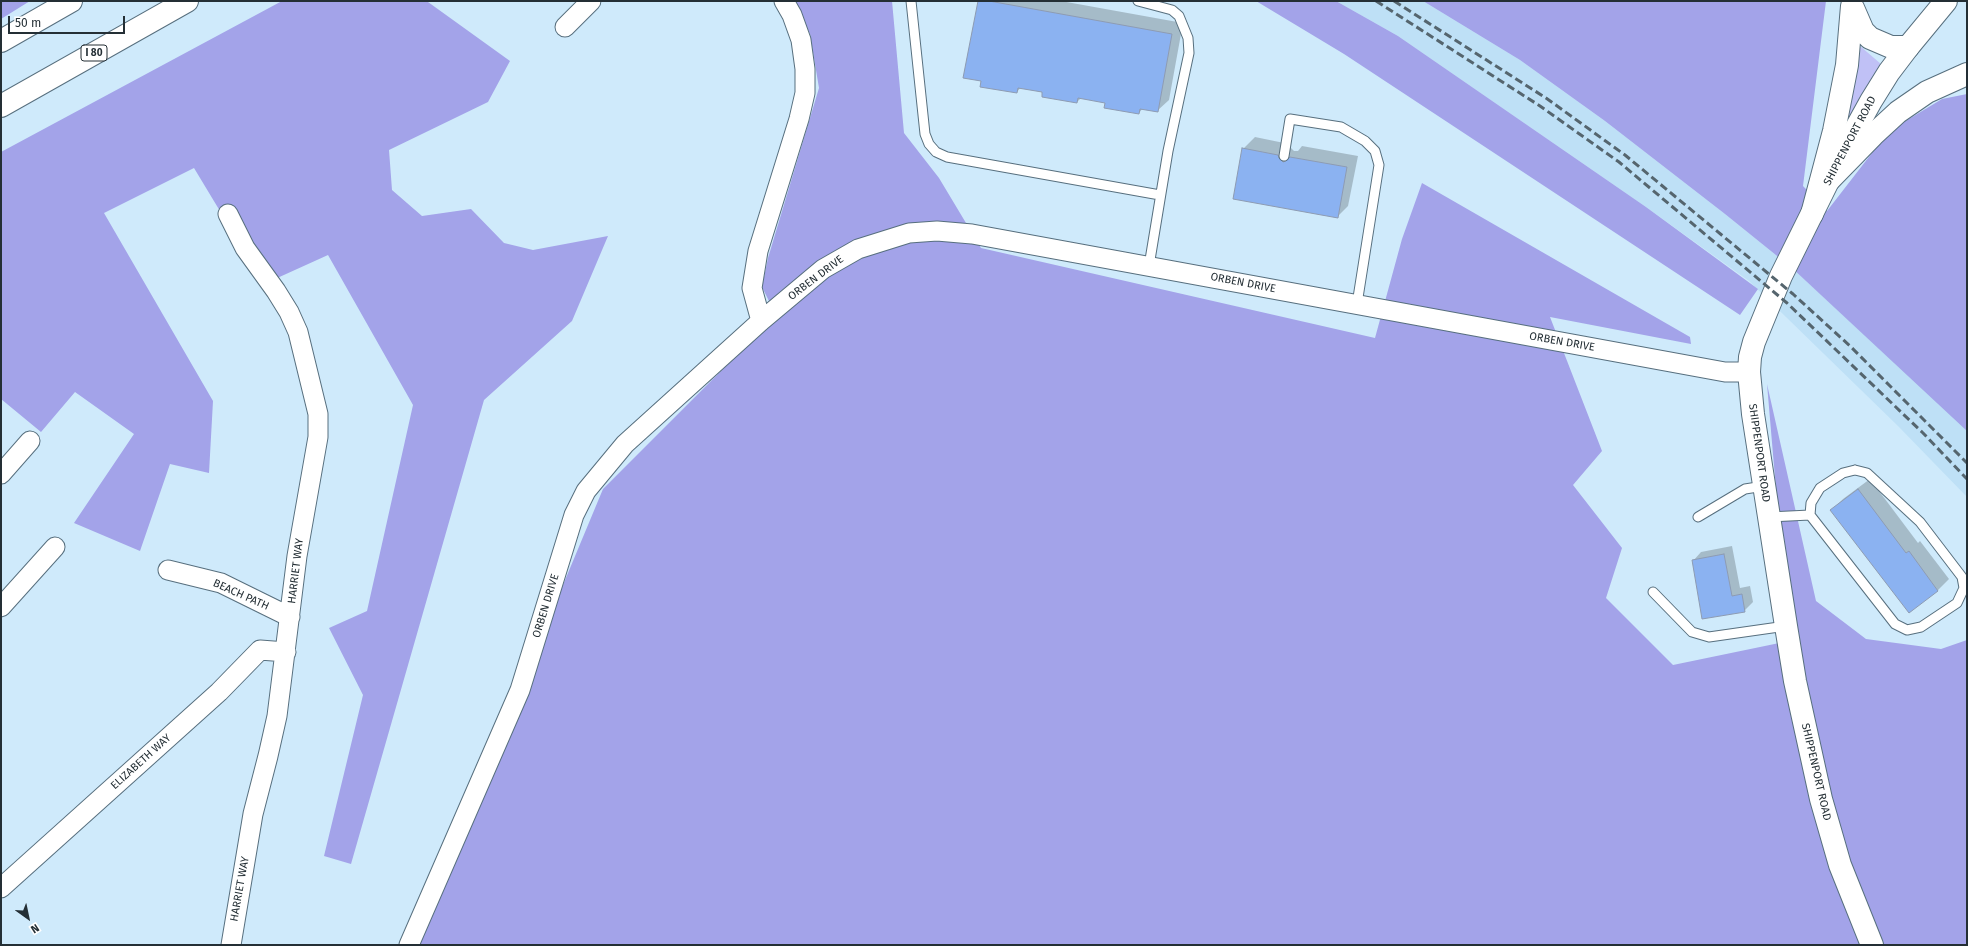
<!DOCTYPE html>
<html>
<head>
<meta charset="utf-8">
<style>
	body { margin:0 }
	#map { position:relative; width:1968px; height:946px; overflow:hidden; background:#cfeafb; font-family:"Fira Sans",sans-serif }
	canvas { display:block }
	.frame { position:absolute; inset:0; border:2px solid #242f35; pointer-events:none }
	.north { position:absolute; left:8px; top:898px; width:40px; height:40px; -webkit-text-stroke:3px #fff; paint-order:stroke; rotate:147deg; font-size:11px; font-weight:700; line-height:16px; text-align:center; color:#242f35 }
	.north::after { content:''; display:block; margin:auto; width:14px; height:18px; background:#242f35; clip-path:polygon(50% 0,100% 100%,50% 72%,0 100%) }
	.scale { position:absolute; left:8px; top:16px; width:117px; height:18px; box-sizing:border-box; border:2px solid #242f35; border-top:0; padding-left:5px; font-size:12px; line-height:14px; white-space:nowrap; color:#242f35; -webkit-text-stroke:3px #fff; paint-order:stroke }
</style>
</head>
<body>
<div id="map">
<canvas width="1968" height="946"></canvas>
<div class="frame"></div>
<div class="north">N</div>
<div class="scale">50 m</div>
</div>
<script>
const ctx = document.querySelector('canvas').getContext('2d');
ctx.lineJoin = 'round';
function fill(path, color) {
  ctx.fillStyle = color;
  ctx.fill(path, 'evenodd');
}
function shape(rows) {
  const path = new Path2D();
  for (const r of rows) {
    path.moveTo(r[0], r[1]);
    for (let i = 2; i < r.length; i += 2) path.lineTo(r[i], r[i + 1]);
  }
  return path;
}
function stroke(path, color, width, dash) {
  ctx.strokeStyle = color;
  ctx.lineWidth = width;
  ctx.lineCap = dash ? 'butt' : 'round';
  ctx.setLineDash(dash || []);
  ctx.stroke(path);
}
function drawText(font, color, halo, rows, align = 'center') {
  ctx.font = font + ' "Fira Sans",sans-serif';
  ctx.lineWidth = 4;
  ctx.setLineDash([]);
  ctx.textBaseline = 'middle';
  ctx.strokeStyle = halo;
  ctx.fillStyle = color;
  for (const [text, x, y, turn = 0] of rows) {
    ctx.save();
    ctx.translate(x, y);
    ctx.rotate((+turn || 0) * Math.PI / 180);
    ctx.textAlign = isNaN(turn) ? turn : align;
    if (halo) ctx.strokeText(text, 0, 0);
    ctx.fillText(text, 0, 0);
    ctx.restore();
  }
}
const built = shape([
	[1336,1,1423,1,1520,60,1605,121,1725,214,1792,268,1961,423,1967,431,1967,497,1898,426,1749,281,1646,207,1398,36]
]);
const green = shape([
	[1860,46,1881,64,1843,127,1858,60]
]);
const forest = shape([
	[1,1,30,1,1,19],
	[282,1,430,1,428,2,510,61,488,102,389,150,392,190,422,216,471,209,504,243,533,250,608,236,572,321,484,400,351,864,324,856,363,695,329,628,367,611,413,405,328,255,264,284,194,168,104,213,213,401,209,473,170,464,140,551,74,523,134,434,75,392,41,432,1,399,1,152],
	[794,1,892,1,904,133,939,178,981,248,1375,338,1402,239,1422,183,1690,337,1691,344,1550,317,1602,451,1573,485,1622,548,1606,598,1673,665,1789,641,1767,384,1816,601,1866,639,1941,649,1967,640,1967,945,413,945,603,489,763,329,769,301,762,287,768,258,819,88,810,34],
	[1256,1,1336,1,1398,36,1646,207,1758,289,1740,315,1344,54],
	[1423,1,1826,1,1803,186,1827,211,1889,131,1942,99,1967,94,1967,431,1792,268,1725,214,1605,121,1520,60]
]);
const shadow = shape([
	[979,1,1061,1,1183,23,1169,100,1157,111,1143,108,1139,113,1106,102,1082,97,1077,102,1044,91,1021,87,1017,92,982,81],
	[1255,137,1289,144,1290,147,1294,151,1298,151,1302,146,1358,156,1348,206,1337,217,1243,149],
	[1870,479,1918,543,1920,541,1949,579,1938,590,1909,611,1832,510,1843,499],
	[1732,546,1740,588,1750,586,1753,602,1744,611,1693,561,1701,552]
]);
const building = shape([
	[978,1,989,1,1172,34,1158,112,1140,109,1139,114,1104,108,1105,103,1078,98,1077,103,1042,97,1042,92,1018,88,1017,93,980,87,981,81,963,78,978,1],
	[1242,148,1278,155,1279,158,1283,162,1286,161,1290,157,1347,167,1338,218,1233,199,1242,148],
	[1858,489,1906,553,1909,551,1938,591,1909,613,1830,510,1858,489],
	[1724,554,1732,596,1742,594,1745,612,1702,619,1692,560,1724,554]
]);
const service = shape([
	[911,1,925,134,929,144,936,152,947,157,1160,195],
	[1138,1,1172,10,1179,16,1188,38,1189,53,1168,151,1149,266],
	[1284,156,1290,119,1341,127,1365,141,1375,151,1379,165,1357,304],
	[1855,470,1867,473,1920,522,1962,577,1964,588,1957,603,1921,627,1907,630,1895,624,1810,515,1811,503,1820,488,1843,473,1855,470],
	[1698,517,1745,489,1764,486],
	[1769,517,1810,515],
	[1653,592,1692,632,1709,637,1786,626]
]);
const minor = shape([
	[565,27,591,1],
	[228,214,245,248,276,291,289,312,298,332,318,414,318,437,297,556,277,716,268,756,253,814,231,945],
	[761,321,752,288,758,251,799,119,805,93,805,69,801,40,792,15,784,1],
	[1,474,30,441],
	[168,570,221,583,290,617],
	[1,607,55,547],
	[1,888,219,692,260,650,286,652],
	[409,945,520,690,574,515,586,491,625,444,761,321,823,269,858,249,909,233,937,231,972,234,1725,372,1749,372]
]);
const tertiary = shape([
	[1872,945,1840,865,1821,799,1795,681,1786,626,1753,414,1749,372,1750,357,1754,342,1781,276,1840,157,1871,101,1889,72,1908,47]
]);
const secondary = shape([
	[1853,8,1863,31,1870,38,1891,47,1908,47,1946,1],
	[1829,180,1873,135,1898,112,1927,92,1967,74],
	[1812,214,1834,131,1847,65,1852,6]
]);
const motorway = shape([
	[1,41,71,1],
	[1,106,187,1]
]);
const rail = shape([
	[1376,1,1540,106,1619,162,1787,303,1923,433,1967,479],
	[1394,1,1546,98,1625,155,1793,294,1850,346,1967,463]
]);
const shields = [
	[94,53,26]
];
const shieldNames = [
	["I 80",94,53]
];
const streetNames = [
	["SHIPPENPORT ROAD",1850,141,-62],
	["ORBEN DRIVE",816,278,-37],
	["ORBEN DRIVE",1243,283,11],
	["ORBEN DRIVE",1562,342,10],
	["SHIPPENPORT ROAD",1759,453,82],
	["HARRIET WAY",296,571,-83],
	["BEACH PATH",241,595,24],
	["ORBEN DRIVE",546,606,-73],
	["ELIZABETH WAY",141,762,-42],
	["SHIPPENPORT ROAD",1816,772,77],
	["HARRIET WAY",240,889,-80]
];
fill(built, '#bee0f6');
fill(green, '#c0c1f6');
fill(forest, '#a3a3e9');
fill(shadow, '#0003');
fill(building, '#8bb2f1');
stroke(building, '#8d9bb2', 1);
stroke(service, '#576f7e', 11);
stroke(minor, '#576f7e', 21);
stroke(tertiary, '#576f7e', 24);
stroke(secondary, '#576f7e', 24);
stroke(motorway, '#576f7e', 24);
stroke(service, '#fff', 9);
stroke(minor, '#fff', 19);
stroke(tertiary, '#fff', 22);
stroke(secondary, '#fff', 22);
stroke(motorway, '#fff', 22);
stroke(rail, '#55656e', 3, [8, 4]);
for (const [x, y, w] of shields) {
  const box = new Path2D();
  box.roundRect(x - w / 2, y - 8, w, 16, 3);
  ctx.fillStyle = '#fff';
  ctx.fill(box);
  stroke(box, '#242f35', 1);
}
drawText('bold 10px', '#242f35', null, shieldNames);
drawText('11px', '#242f35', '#fff', streetNames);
</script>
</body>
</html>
